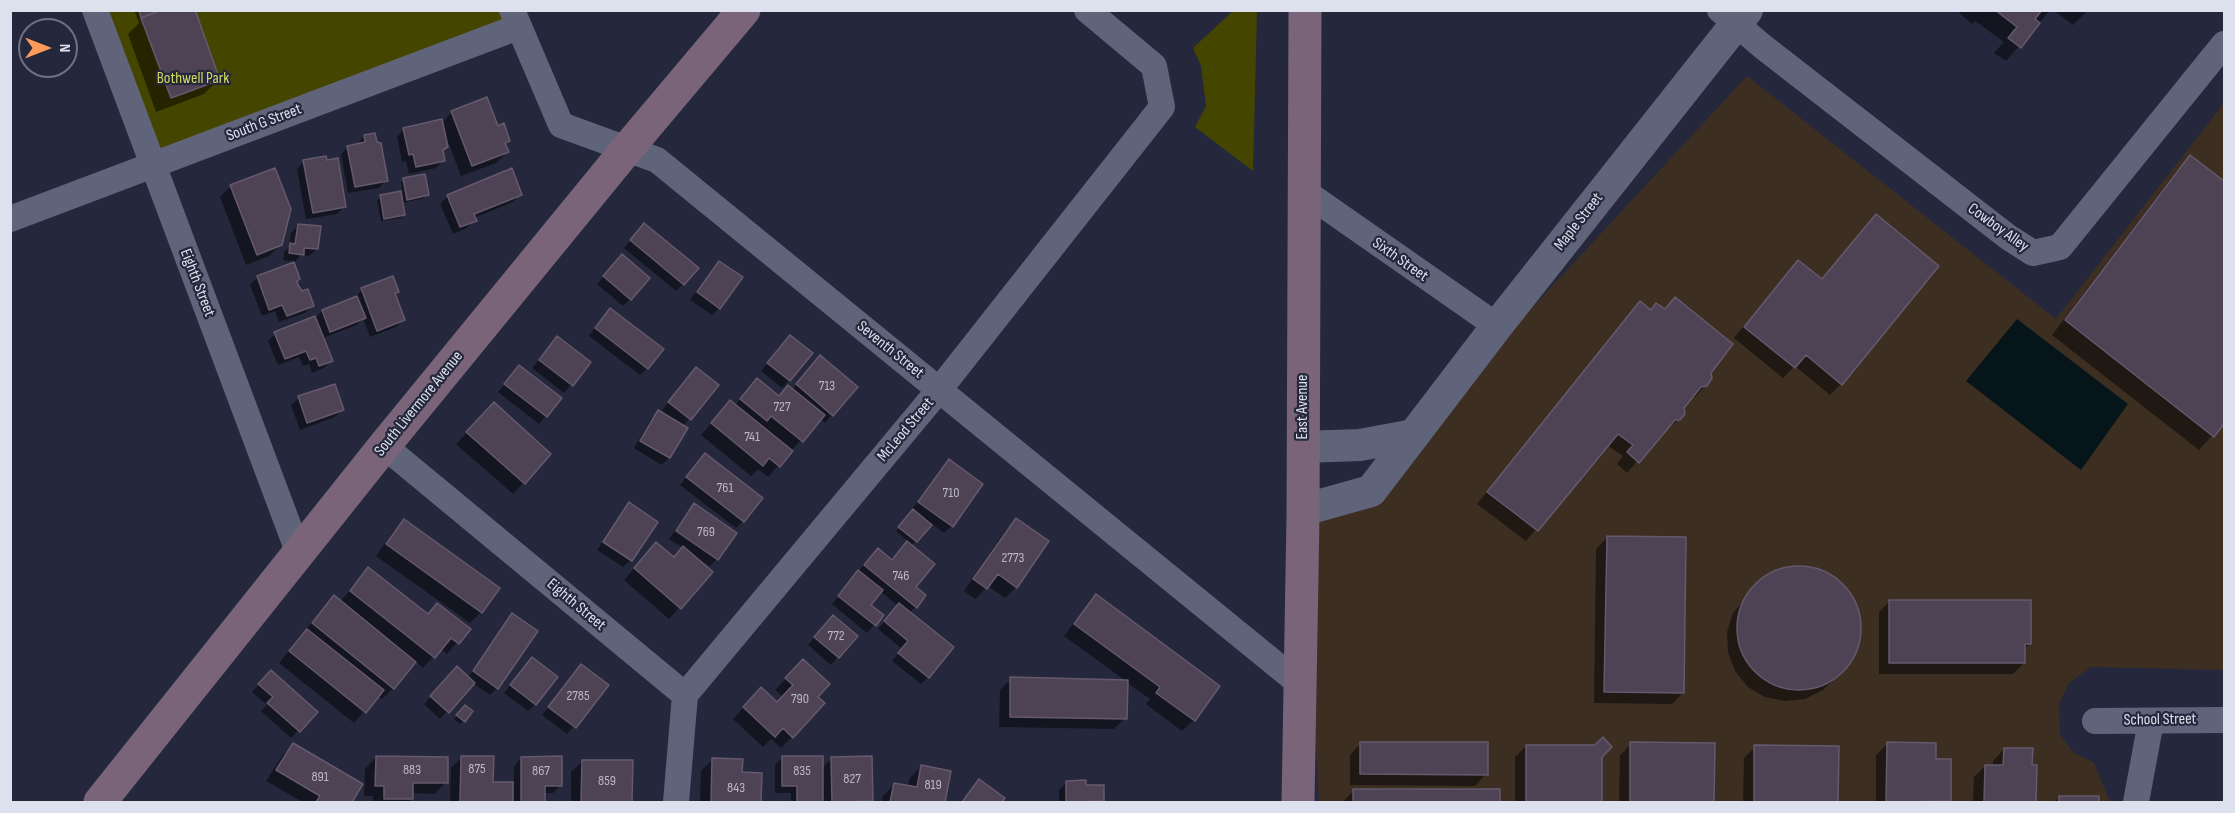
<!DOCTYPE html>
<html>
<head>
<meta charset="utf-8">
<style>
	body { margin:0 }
	#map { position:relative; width:2235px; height:813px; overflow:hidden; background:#25283c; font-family:"Sofia Sans Condensed",sans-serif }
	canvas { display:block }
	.frame { position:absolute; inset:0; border:12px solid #dde0ed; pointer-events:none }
	.north { position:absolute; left:18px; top:18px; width:60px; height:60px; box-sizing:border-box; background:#25283c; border:2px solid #6f7283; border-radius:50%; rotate:90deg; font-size:16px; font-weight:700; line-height:24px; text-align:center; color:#dde0ed }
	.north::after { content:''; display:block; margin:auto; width:21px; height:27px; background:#fe9b59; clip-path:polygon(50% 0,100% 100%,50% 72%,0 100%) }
</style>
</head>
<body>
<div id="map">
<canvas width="2235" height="813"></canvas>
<div class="frame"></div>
<div class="north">N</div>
</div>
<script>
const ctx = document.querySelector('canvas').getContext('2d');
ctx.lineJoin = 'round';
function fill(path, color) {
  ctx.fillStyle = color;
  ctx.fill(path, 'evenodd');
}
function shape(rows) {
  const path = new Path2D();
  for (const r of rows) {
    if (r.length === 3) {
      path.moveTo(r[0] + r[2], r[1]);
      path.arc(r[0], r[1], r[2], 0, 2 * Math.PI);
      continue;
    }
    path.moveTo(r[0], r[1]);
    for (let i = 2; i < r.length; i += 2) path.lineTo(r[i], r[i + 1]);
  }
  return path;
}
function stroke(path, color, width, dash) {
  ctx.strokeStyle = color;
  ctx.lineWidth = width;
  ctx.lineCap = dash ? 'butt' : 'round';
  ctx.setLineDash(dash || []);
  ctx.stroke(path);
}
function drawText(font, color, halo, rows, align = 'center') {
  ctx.font = font + ' "Sofia Sans Condensed",sans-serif';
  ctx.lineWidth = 4.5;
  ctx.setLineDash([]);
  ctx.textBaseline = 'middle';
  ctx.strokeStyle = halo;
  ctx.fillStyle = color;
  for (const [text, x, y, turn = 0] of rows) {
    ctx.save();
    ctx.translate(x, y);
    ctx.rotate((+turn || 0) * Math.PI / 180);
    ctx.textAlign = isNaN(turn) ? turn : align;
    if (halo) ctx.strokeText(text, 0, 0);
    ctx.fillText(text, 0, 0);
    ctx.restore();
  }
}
const education = shape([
	[1747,76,2056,319,2224,103,2224,670,2091,667,2069,683,2059,704,2060,735,2073,752,2094,763,2110,802,1319,802,1303,510,1372,491,1414,435]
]);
const green = shape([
	[512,10,518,27,153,165,95,11],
	[1234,10,1257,11,1253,171,1195,127,1206,106,1201,66,1193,48]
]);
const water = shape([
	[2017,319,2128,404,2081,470,1966,381]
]);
const shadow = shape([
	[134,10,193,10,219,79,204,94,156,112,128,34,139,23],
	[1956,10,2050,10,2006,61,1994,53,2004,42,1975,21,1972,24],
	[2053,10,2088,10,2073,25],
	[452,112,497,128,508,141,504,145,507,152,496,163,461,176,449,144,442,151,444,160,436,168,409,174,406,161,402,162,397,137,404,129,442,123],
	[364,136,386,180,379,188,348,193,341,154,348,147,357,145],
	[2191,157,2224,183,2224,422,2199,450,2052,335,2176,172],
	[304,162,345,206,337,214,306,219,297,169],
	[404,179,427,195,424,198,402,203,404,214,401,218,381,221,377,200,380,197,403,193,401,183],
	[231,186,281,245,269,256,246,265,220,197],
	[521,194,513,202,474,218,475,220,467,228,453,234,440,204,448,196],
	[1876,216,1841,384,1830,395,1795,366,1783,378,1734,338,1788,273,1821,280],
	[298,225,317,249,309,256,301,255,295,262,283,260,284,252,289,247,291,233],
	[637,232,683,284,676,291,624,248],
	[719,262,719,308,712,315,690,300],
	[615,263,630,299,623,306,597,284],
	[258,277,296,282,301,293,313,306,305,313,279,322,275,311,262,316,250,285],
	[362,290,397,291,394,294,404,319,396,327,370,337,363,318,357,325,323,338,332,360,324,368,312,373,309,364,303,366,299,357,278,365,268,341,275,334,315,318,322,311,355,297],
	[1640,303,1710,373,1706,385,1695,397,1691,398,1683,407,1679,419,1667,430,1664,430,1627,473,1617,464,1623,456,1607,445,1526,541,1477,504,1629,315],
	[603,317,647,368,640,375,589,336],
	[557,338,589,363,564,393,532,368],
	[783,344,789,380,782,388,761,371],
	[813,365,856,387,825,423,820,418,768,477,758,469,751,476,701,435,730,402,734,406,757,380,778,397,788,387,792,390],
	[519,367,560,398,539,424,498,392],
	[696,369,717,385,683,426,686,428,669,458,661,465,634,448,651,419,658,412,666,416,667,415,662,410],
	[299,398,342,410,335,417,300,430,291,405],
	[483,415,549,454,513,494,456,444],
	[949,461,952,526,944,533,931,523,911,546,916,607,909,613,928,677,921,684,892,661,902,649,878,629,898,606,880,591,869,605,882,616,867,633,832,604,870,557,892,561,909,542,896,531,914,511,912,509],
	[698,462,743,521,736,528,680,485],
	[629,504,631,560,623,567,597,550,622,512],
	[694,505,717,559,710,566,697,558,696,560,711,572,669,619,624,580,645,556,673,559,684,548,669,539],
	[1016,520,1047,541,1016,587,1005,598,988,586,975,599,964,591,1005,531],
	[404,521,498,589,481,612,470,623,376,556,393,532],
	[1607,538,1683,693,1672,704,1594,703,1596,549],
	[1793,568,1813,569,1832,577,1847,590,1856,607,1860,627,1858,646,1849,664,1823,690,1805,699,1785,701,1765,697,1748,687,1735,671,1728,652,1727,632,1733,613,1757,585,1774,573],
	[368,569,427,615,437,605,469,629,447,654,440,649,423,668,415,661,393,688,382,699,377,696,354,723,279,663,323,608,334,597,340,602],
	[1096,596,1194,720,1182,731,1146,704,1150,699,1126,682,1125,718,1114,729,999,727,1000,690,1011,679,1126,681,1064,636,1085,608],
	[1890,601,2029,644,2024,649,2024,663,2013,674,1879,674,1879,612],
	[513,615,497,688,490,695,473,683,440,719,424,704,449,676,468,678,505,623],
	[826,624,856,636,831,665,808,645],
	[803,661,816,697,792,737,781,748,771,739,763,747,733,719,750,700,777,704,783,697,775,690],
	[525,666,535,704,528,711,504,693],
	[581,666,607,686,567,734,542,715],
	[264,679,316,712,291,738,261,711,267,705,252,692],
	[461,710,471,712,460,724,454,719],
	[1361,743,1486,774,1475,786,1350,785,1350,755],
	[1631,744,1713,745,1713,802,1619,802,1620,755],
	[1887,744,1934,761,1949,800,1947,802,1876,802,1876,755],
	[293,745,361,785,350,802,303,802,266,781,282,756],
	[1526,746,1601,756,1601,802,1515,802,1515,757],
	[1755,747,1837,747,1837,802,1743,802,1744,758],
	[2004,749,2031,767,2036,767,2034,802,1973,802,1974,777,1985,766,1993,766,1993,761],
	[376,757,446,782,435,794,412,793,412,799,408,802,373,802,373,796,364,796,365,769],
	[462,757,492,783,514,784,514,766,521,758,561,785,553,793,543,793,543,802,450,802,451,768],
	[782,758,821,769,832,758,872,800,870,802,791,802,791,793,775,793,775,765],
	[712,760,741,774,760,774,760,802,700,802,701,771],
	[583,761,631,762,631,802,571,802,571,772],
	[921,767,949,772,943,802,882,802,883,796,895,784,908,787,910,778],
	[979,781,1003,799,1000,802,960,802],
	[1066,783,1085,787,1103,800,1101,802,1059,802,1059,790],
	[1354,790,1498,791,1498,802,1343,802],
	[2060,797,2098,797,2098,802,2054,802]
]);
const building = shape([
	[139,10,162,10,141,18,139,10],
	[162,10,195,10,220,80,171,98,141,18,162,10],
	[1995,10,2042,10,2035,19,2040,23,2021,48,2008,38,2017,27,1995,10],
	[487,97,498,126,504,123,510,141,505,143,509,152,472,166,451,111,487,97],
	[442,119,448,147,443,150,445,161,416,167,413,154,409,155,403,128,442,119],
	[375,133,377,142,381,143,388,181,355,187,347,146,365,142,364,135,375,133],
	[2190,155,2224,181,2224,424,2214,437,2065,320,2190,155],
	[326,156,327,160,338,158,346,207,313,213,303,160,326,156],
	[275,168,291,209,282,245,257,255,230,185,275,168],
	[512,168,522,195,474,214,477,221,460,227,447,195,512,168],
	[425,174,429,195,407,200,403,178,425,174],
	[401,191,405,215,384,219,380,195,401,191],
	[1876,214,1939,266,1842,385,1806,355,1795,368,1744,327,1798,260,1822,279,1876,214],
	[644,223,699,268,684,285,630,240,644,223],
	[298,224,321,226,318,249,304,248,304,255,289,253,290,243,295,244,298,224],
	[622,254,650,278,631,300,603,276,622,254],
	[719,261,743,277,720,309,697,292,719,261],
	[294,262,300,279,297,281,298,285,302,291,308,289,314,306,287,316,282,305,269,310,257,276,294,262],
	[393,276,399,292,395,293,405,320,377,331,361,288,393,276],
	[357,296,366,318,330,332,322,310,357,296],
	[1675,297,1733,344,1711,373,1712,378,1707,386,1701,387,1684,408,1685,414,1680,420,1675,420,1639,463,1627,452,1633,445,1618,434,1538,531,1487,492,1640,301,1651,310,1656,303,1665,309,1675,297],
	[610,308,664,349,648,369,595,328,610,308],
	[315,316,333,361,319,366,316,358,310,360,306,351,285,359,274,332,315,316],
	[790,335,813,353,790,381,767,363,790,335],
	[557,336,591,362,573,386,539,360,557,336],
	[820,355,858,387,833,416,796,384,820,355],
	[519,365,562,398,547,417,504,384,519,365],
	[696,367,719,385,691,420,668,402,696,367],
	[757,378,779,396,788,385,825,415,803,442,771,416,767,421,740,399,757,378],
	[335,384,344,410,307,423,298,396,335,384],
	[730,400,793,451,780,467,769,458,763,466,711,423,730,400],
	[494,402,551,454,525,484,466,432,494,402],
	[658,410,688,428,670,458,640,441,658,410],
	[705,453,763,498,744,522,686,477,705,453],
	[949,459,983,484,953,527,918,502,949,459],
	[629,502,658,522,632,561,603,542,629,502],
	[694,503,737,533,718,560,676,531,694,503],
	[913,509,932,525,917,542,898,527,913,509],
	[1016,518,1049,541,1017,588,998,574,987,589,973,579,1016,518],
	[404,519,500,588,482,613,386,544,404,519],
	[1607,536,1686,537,1684,693,1604,692,1607,536],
	[907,541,935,564,916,587,926,595,917,608,864,565,878,548,892,560,907,541],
	[656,542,674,557,683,546,713,572,681,609,634,568,656,542],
	[1799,628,62],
	[368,567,428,614,437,603,471,629,459,644,451,638,435,658,350,591,368,567],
	[858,570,883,590,871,605,884,615,876,626,838,596,858,570],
	[1096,594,1220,686,1195,721,1156,693,1160,687,1074,624,1096,594],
	[334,595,416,662,394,689,312,623,334,595],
	[1889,600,2031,600,2031,644,2025,644,2025,663,1889,663,1889,600],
	[899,603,954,647,929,678,898,653,908,641,884,621,899,603],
	[512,613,538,631,498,689,473,671,512,613],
	[833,615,858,636,839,658,814,637,833,615],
	[307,629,384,690,366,713,289,651,307,629],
	[532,657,558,677,536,705,510,685,532,657],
	[803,659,830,684,818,697,825,703,793,738,783,728,775,737,743,707,761,687,777,702,793,685,785,678,803,659],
	[581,664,609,685,576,728,548,707,581,664],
	[457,666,475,683,449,713,430,696,457,666],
	[271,670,318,712,300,732,267,703,273,697,258,684,271,670],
	[1010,677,1128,680,1127,719,1010,717,1010,677],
	[465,705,473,711,465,722,456,715,465,705],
	[1603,737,1612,747,1602,757,1602,802,1526,802,1526,745,1595,745,1603,737],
	[1360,742,1488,742,1488,775,1360,774,1360,742],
	[1630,742,1715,743,1714,802,1630,802,1630,742],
	[1887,742,1936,743,1936,759,1951,759,1951,801,1886,802,1887,742],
	[293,743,363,784,352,802,316,802,320,796,276,770,293,743],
	[1754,745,1839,746,1838,802,1754,802,1754,745],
	[2004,748,2033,748,2032,765,2037,765,2036,802,1984,802,1985,765,2003,765,2004,748],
	[376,756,448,757,448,783,413,783,413,799,384,799,384,786,375,786,376,756],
	[461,756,494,756,493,782,513,782,513,802,460,802,461,756],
	[562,756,562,786,545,786,545,802,521,802,521,757,562,756],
	[782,756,823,756,823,802,797,802,797,786,782,786,782,756],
	[872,756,873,801,832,802,831,757,872,756],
	[712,758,743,759,742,772,762,773,761,802,711,802,712,758],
	[582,760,633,760,632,802,581,802,582,760],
	[921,765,951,771,945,802,890,802,894,783,917,787,921,765],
	[979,779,1005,798,1002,802,962,802,979,779],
	[1086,780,1086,785,1104,785,1104,801,1066,802,1066,781,1086,780],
	[1353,789,1500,789,1500,802,1353,802,1353,789],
	[2059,796,2099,796,2099,802,2059,802,2059,796]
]);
const minor = shape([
	[95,10,299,554],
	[512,10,561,125,657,160,1300,684],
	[1720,10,1762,46,2008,237,2033,253,2060,247,2224,44],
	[1305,192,1497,326],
	[10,219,518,27],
	[384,446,685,695],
	[2095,721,2224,720],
	[676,802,685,695,939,390,1162,107,1154,66,1087,10],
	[2136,802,2151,721]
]);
const tertiary = shape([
	[1303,447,1360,445,1414,435],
	[1303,510,1371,491,1497,326,1747,10]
]);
const secondary = shape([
	[100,802,384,446,627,149,744,10],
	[1298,802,1303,517,1305,10]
]);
const numberNames = [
	["713",827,386],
	["727",782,407],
	["741",752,437],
	["761",725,488],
	["710",951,493],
	["769",706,532],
	["2773",1013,558],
	["746",901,576],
	["772",836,636],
	["2785",578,696],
	["790",800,699],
	["875",477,769],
	["883",412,770],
	["867",541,771],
	["835",802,771],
	["891",320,777],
	["827",852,779],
	["859",607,781],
	["819",933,785],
	["843",736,788]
];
const parkNames = [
	["Bothwell Park",193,79]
];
const streetNames = [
	["South G Street",264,123,-21],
	["Maple Street",1579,222,-52],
	["Cowboy Alley",1998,228,36],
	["Sixth Street",1400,260,35],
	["Eighth Street",197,283,69],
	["Seventh Street",890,350,39],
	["South Livermore Avenue",419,404,-51],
	["East Avenue",1303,407,-90],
	["McLeod Street",906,430,-50],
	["Eighth Street",576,605,40],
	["School Street",2160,720,-1]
];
fill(education, '#3d2e22');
fill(green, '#444600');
fill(water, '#061519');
fill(shadow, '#0007');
fill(building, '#4e4255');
stroke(building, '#66596d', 1.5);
stroke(minor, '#60647a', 26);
stroke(tertiary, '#60647a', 32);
stroke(secondary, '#7a647a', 33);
drawText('14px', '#b9b8c7', null, numberNames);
drawText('16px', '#d3d963', '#25283c', parkNames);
drawText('16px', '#dde0ed', '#25283c', streetNames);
</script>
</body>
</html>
